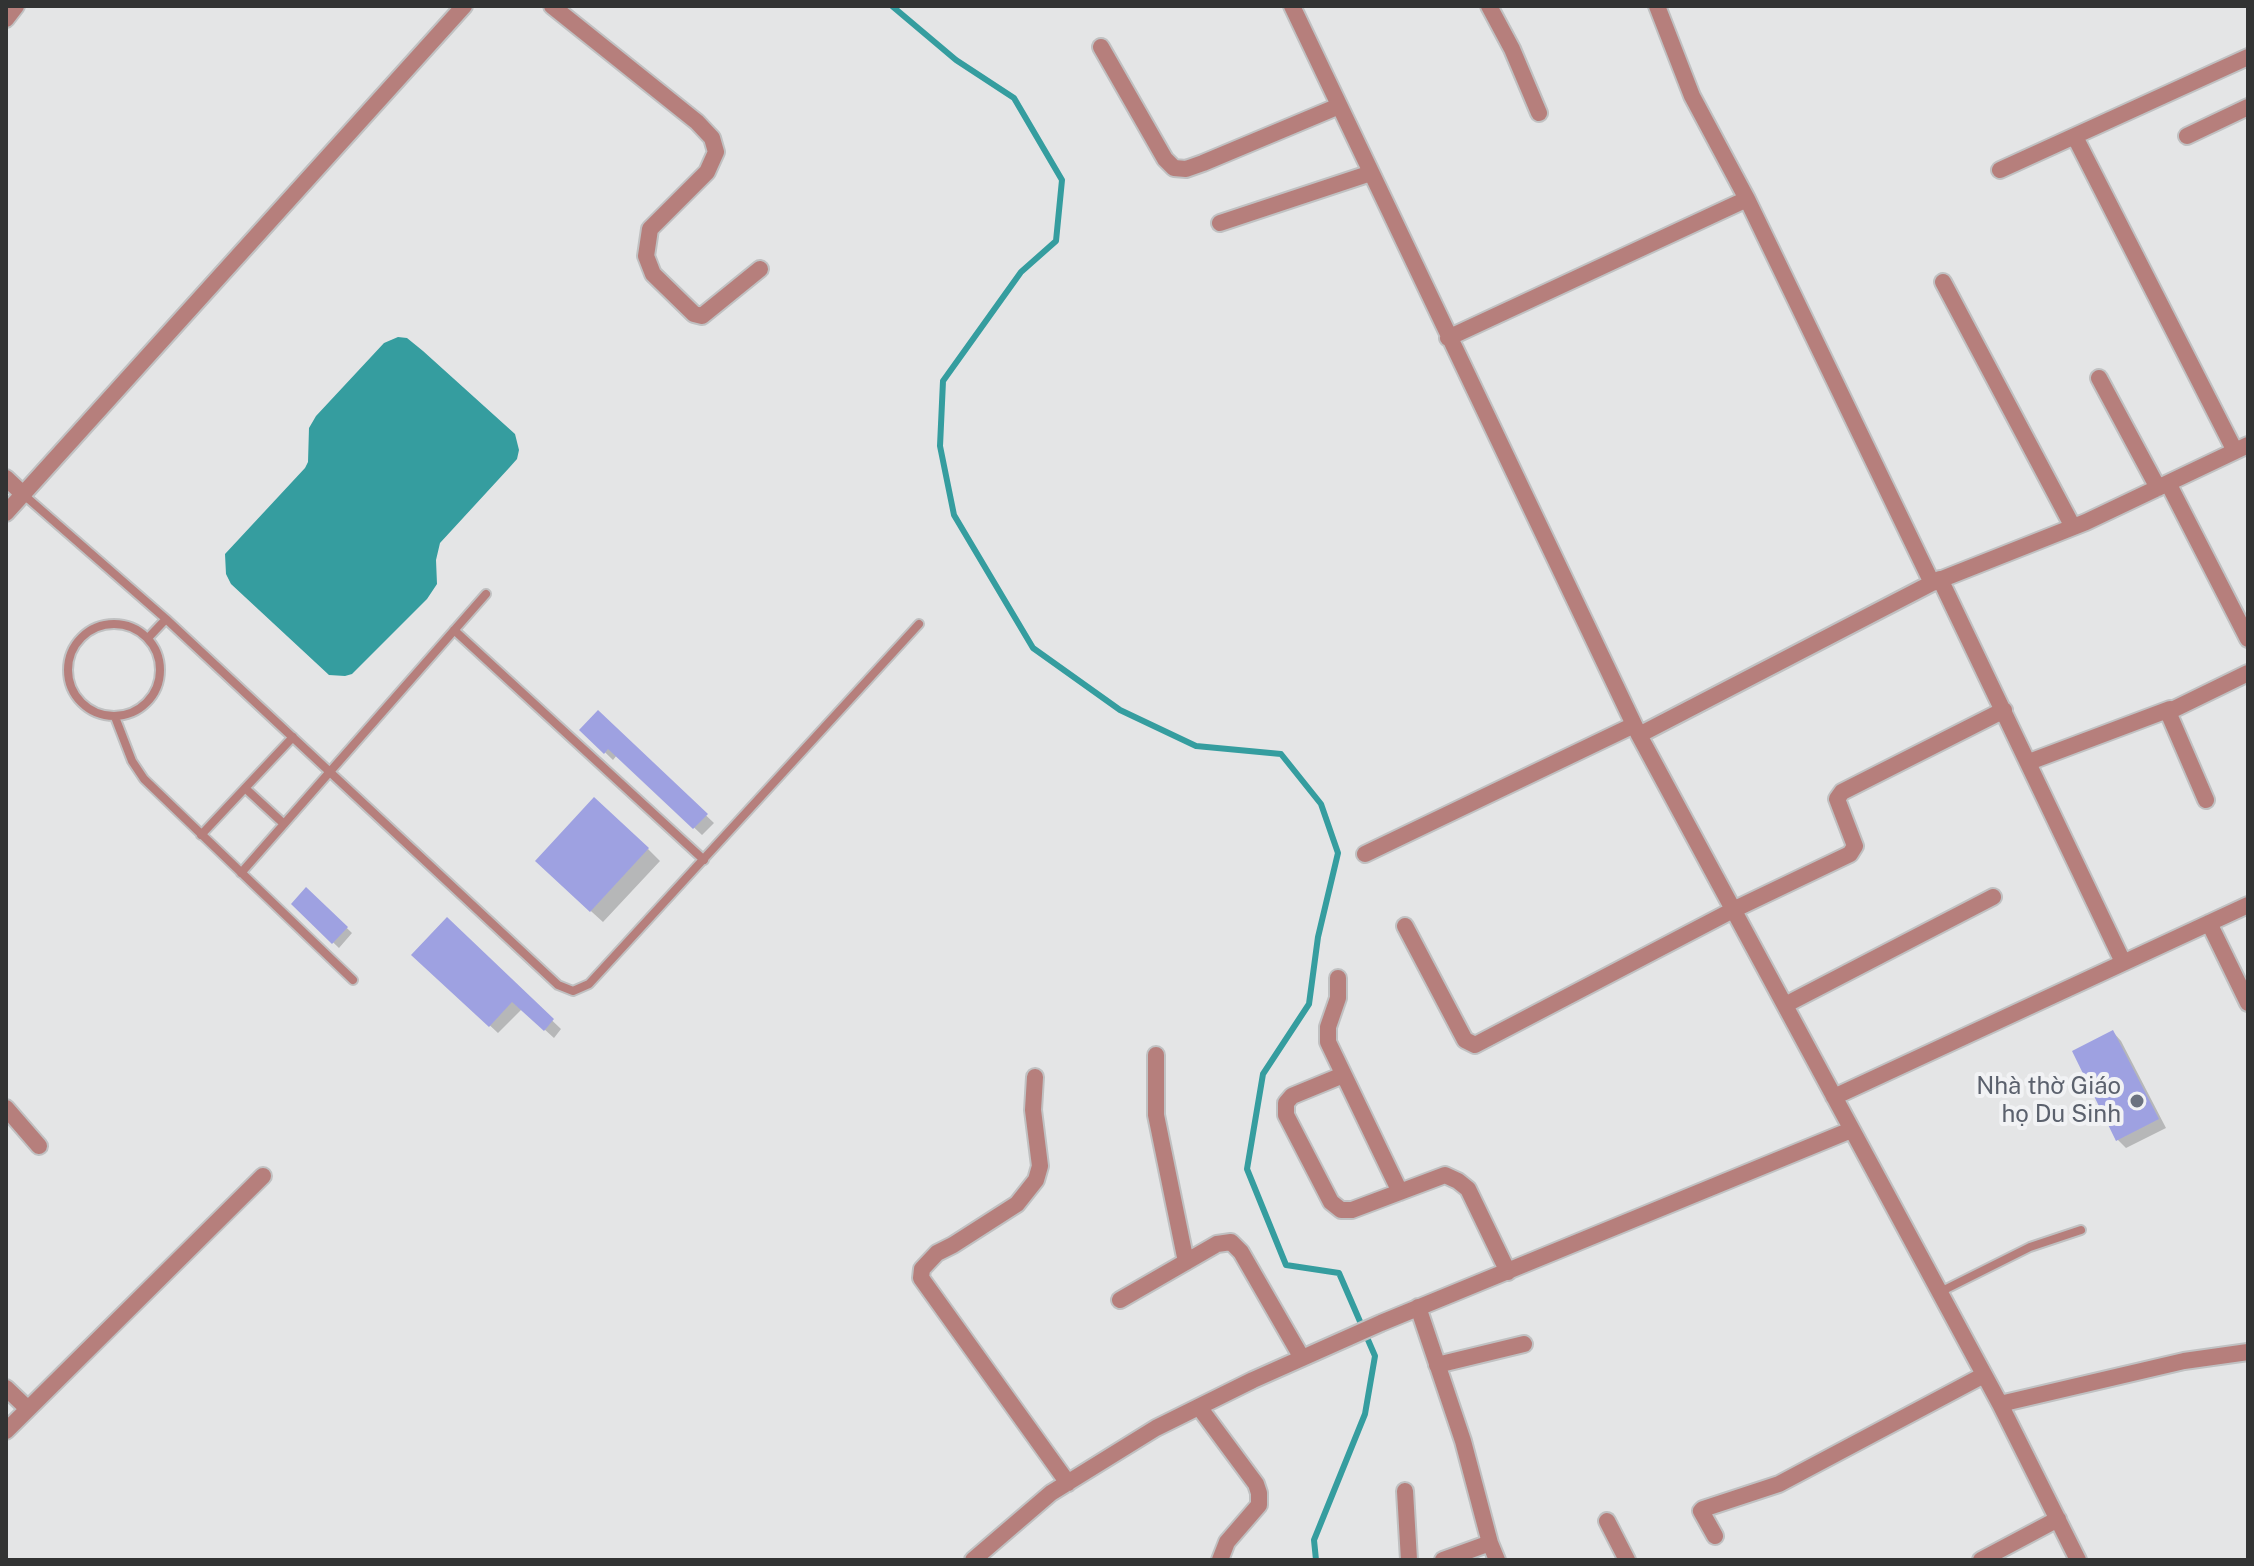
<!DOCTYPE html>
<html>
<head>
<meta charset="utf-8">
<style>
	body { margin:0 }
	#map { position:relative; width:2254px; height:1566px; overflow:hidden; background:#e4e5e6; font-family:"Public Sans",sans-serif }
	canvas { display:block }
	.frame { position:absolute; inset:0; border:8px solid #323333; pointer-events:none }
</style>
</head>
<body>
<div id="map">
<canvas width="2254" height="1566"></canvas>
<div class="frame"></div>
</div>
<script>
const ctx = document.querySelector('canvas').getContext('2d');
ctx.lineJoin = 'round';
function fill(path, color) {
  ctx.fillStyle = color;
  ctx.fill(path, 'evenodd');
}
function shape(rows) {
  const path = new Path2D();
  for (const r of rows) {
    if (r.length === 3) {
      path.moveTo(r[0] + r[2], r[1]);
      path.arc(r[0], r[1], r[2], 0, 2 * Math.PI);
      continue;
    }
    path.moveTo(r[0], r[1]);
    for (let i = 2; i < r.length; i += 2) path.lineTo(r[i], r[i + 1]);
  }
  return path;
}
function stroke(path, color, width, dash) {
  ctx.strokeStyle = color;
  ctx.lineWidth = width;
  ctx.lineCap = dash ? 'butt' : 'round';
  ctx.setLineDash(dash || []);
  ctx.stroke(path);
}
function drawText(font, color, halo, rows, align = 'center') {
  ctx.font = font + ' "Public Sans",sans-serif';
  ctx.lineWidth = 8;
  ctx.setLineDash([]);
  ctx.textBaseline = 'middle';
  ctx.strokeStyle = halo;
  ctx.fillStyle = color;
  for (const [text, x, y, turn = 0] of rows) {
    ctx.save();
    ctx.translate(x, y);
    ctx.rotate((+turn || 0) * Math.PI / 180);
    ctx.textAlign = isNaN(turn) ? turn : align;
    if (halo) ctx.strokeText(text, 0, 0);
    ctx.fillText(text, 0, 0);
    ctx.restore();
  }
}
const water = shape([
	[398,337,407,338,423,351,515,434,519,450,517,459,509,468,440,543,436,560,437,584,427,599,352,674,345,676,329,675,231,584,226,574,225,554,305,468,308,462,309,428,316,416,384,343]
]);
const shadow = shape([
	[598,713,714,823,702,835,617,755,613,760,582,730],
	[648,849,660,861,603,922,549,873],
	[307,890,352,933,339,948,293,904],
	[447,920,561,1029,554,1038,522,1009,498,1033,414,955],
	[2113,1032,2121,1041,2166,1128,2126,1148,2118,1140]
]);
const stream = shape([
	[892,6,956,60,1014,98,1062,180,1056,241,1021,272,943,381,940,446,954,515,1033,648,1120,710,1196,746,1281,754,1321,804,1338,853,1318,937,1309,1004,1263,1074,1247,1169,1286,1265,1339,1273,1375,1356,1365,1414,1314,1540,1316,1560]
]);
const building = shape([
	[598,710,708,814,693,829,608,749,604,754,579,730],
	[594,797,649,848,590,912,535,861],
	[306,887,348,927,332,944,291,904],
	[447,917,554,1019,544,1031,512,1002,489,1027,411,955],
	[2113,1030,2159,1119,2116,1141,2072,1051]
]);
const service = shape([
	[24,495,166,619,558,985,573,991,589,984,919,624],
	[114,670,46],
	[454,630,704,860],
	[148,638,166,619],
	[115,717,132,761,144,779,353,980],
	[245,788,284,824],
	[201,835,293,737],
	[241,873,486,594],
	[1940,1292,2030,1247,2081,1230]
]);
const minor = shape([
	[552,6,697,122,712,138,716,152,707,172,650,229,646,256,653,274,694,314,702,316,760,269],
	[1292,6,1639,735,2000,1404,2078,1560],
	[1489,6,1512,49,1539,113],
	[1657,6,1692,96,1747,199,1932,583],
	[6,19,16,6],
	[1101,47,1165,159,1174,168,1186,169,1203,163,1339,106],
	[2187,136,2248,107],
	[2075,137,2235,451],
	[2000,170,2248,57],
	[1220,223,1371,173],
	[1943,282,2073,527],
	[1448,338,1747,199],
	[2099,378,2158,488],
	[6,478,24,495],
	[2168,483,2248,639],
	[6,513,464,6],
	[1940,579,2123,962],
	[1639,735,1932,583,2086,522,2248,445],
	[2029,762,2170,709],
	[2206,800,2168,712,2248,673],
	[1365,854,1634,725],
	[2209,923,2248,1003],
	[1405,926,1465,1040,1475,1045,1733,910,1850,854,1855,846,1837,799,1842,792,2004,710],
	[1338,978,1338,998,1328,1027,1328,1042,1400,1192],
	[1785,1005,1993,897],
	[1156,1055,1156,1115,1186,1262],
	[1343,1075,1292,1096,1286,1103,1286,1115,1331,1202,1341,1210,1352,1210,1445,1175,1458,1181,1468,1189,1508,1272],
	[1035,1077,1033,1110,1040,1166,1036,1180,1017,1204,953,1245,937,1253,922,1269,921,1278,1068,1483],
	[1834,1097,2248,905],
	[6,1108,39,1146],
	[1120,1300,1217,1244,1231,1242,1241,1252,1302,1358],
	[1418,1307,1463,1441,1490,1543,1497,1560],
	[1437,1365,1524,1344],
	[6,1388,28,1409],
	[2000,1404,2184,1361,2248,1352],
	[1199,1407,1256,1484,1259,1493,1259,1505,1227,1542,1220,1560],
	[6,1431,263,1176],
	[1405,1491,1409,1560],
	[1607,1521,1627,1560],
	[1715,1536,1701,1511,1703,1509,1779,1484,1984,1375],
	[973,1560,1051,1493,1156,1428,1253,1380,1381,1323,1851,1130],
	[1443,1560,1490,1543],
	[1981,1560,2058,1519]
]);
const markers = [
	[2137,1101,8,"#6b7280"]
];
const worshipNames = [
	["Nhà thờ Giáo",2121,1087],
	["họ Du Sinh",2121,1115]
];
fill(water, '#359d9f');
fill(shadow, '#0003');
stroke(stream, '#359d9f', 6);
fill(building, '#9ea1e1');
stroke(service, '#c0c1c2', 12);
stroke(minor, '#c0c1c2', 20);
stroke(service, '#b67f7c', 8);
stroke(minor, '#b67f7c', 16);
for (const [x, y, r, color] of markers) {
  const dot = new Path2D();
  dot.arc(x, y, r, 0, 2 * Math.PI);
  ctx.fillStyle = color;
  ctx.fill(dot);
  stroke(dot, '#f1f2f4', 3);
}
drawText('24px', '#5b616d', '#f1f2f4', worshipNames, 'right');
</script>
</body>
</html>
